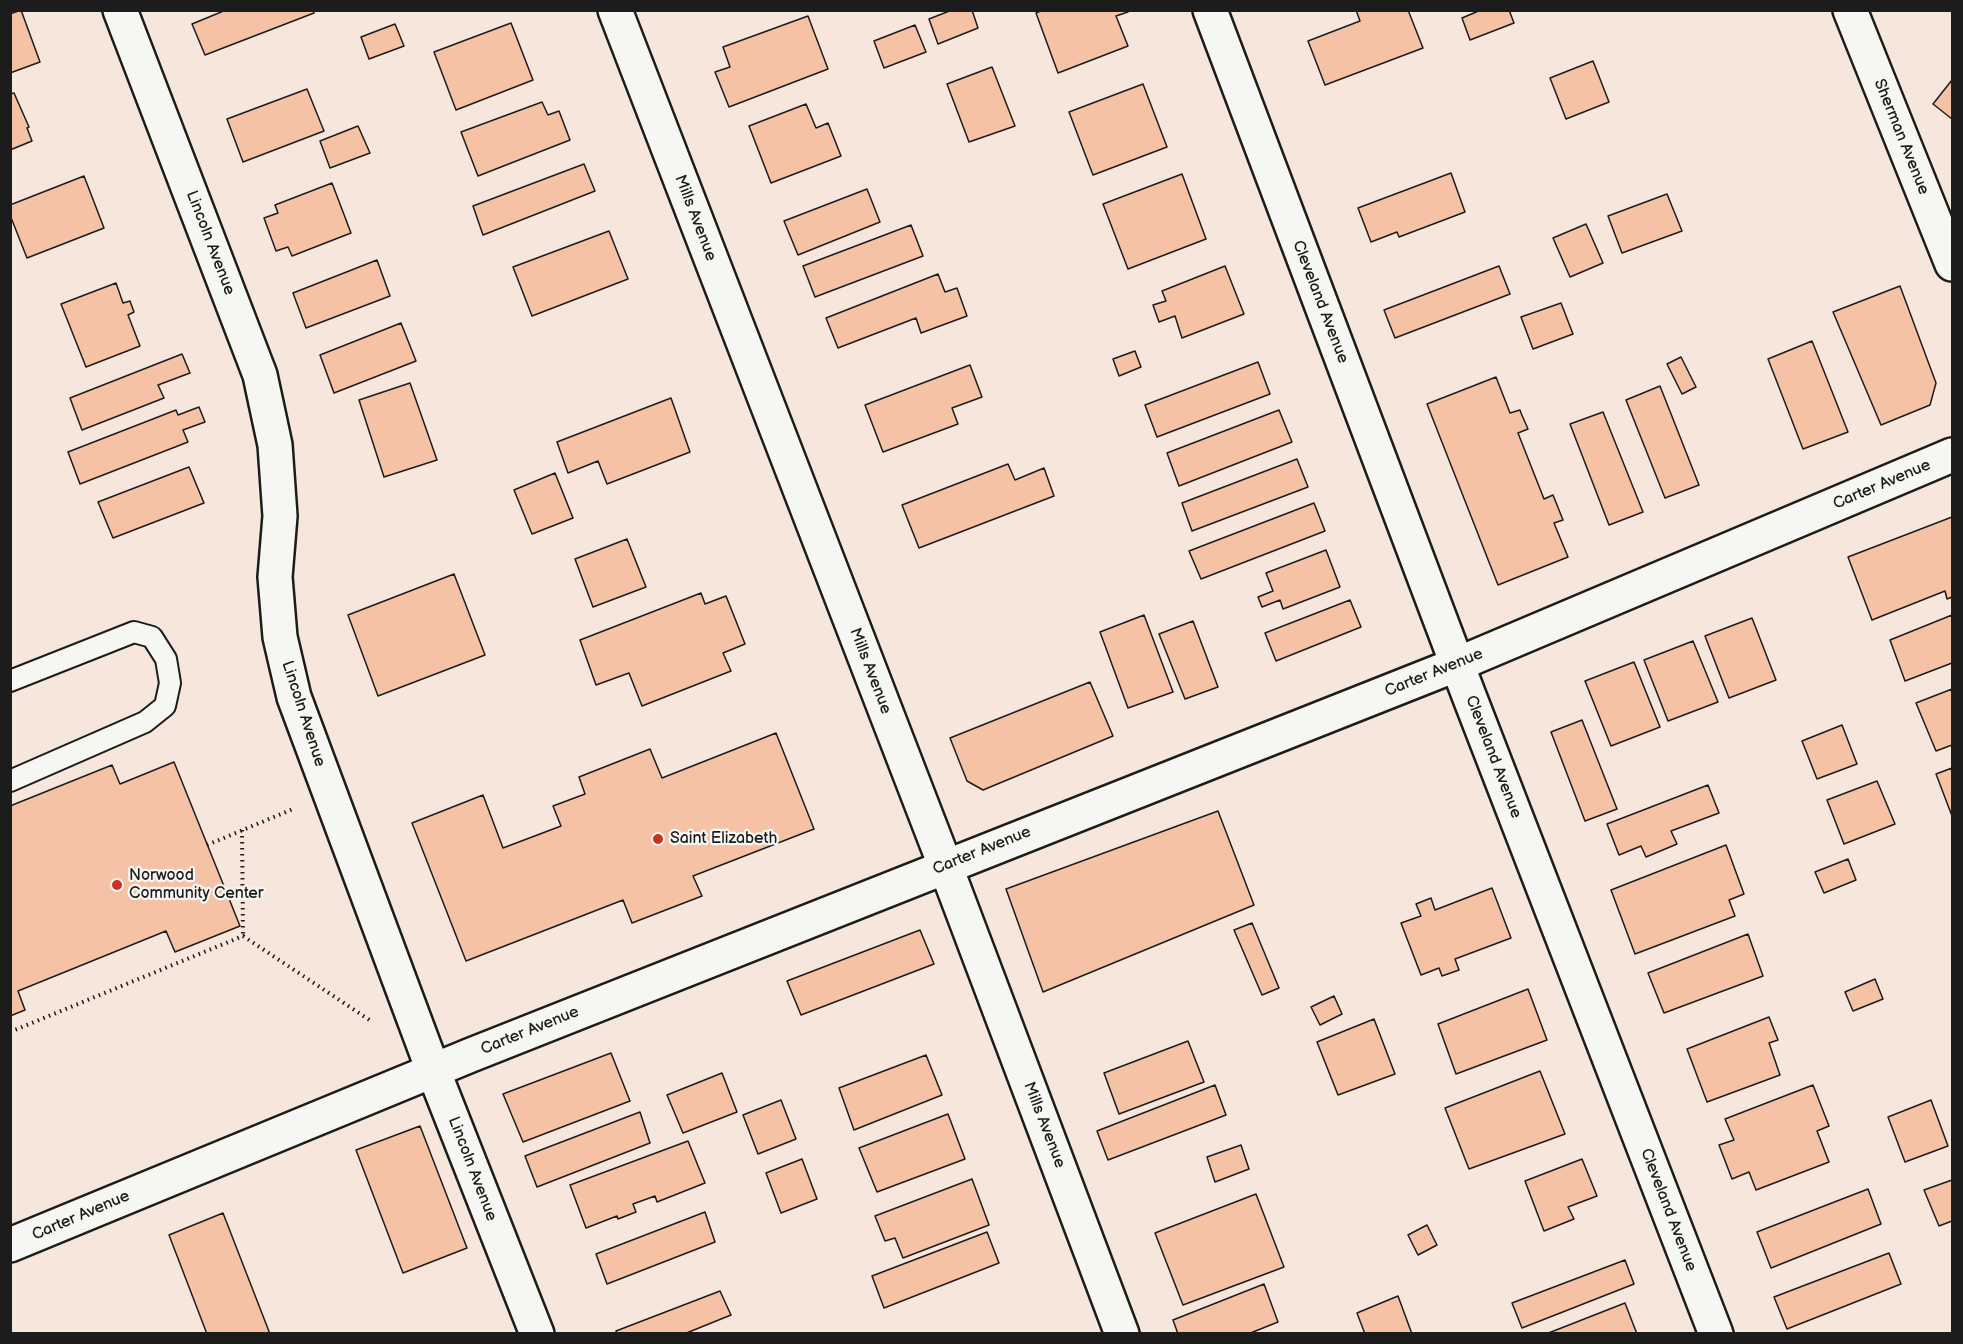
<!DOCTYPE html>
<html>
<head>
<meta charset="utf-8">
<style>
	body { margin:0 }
	#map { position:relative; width:1963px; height:1344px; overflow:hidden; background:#f6e6db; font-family:"Balsamiq Sans",sans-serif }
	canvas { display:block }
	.frame { position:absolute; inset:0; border:12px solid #1c1c1c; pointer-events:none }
</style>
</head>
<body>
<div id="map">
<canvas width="1963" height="1344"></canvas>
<div class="frame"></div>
</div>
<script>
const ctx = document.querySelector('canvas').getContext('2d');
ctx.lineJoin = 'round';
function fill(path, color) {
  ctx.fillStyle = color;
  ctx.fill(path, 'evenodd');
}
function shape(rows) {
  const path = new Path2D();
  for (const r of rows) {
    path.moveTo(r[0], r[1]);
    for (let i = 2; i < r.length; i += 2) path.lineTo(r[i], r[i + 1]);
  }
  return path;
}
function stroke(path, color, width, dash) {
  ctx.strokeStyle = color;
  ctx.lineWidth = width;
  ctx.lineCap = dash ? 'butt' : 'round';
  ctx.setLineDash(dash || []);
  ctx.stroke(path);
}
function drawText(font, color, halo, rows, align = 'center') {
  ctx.font = font + ' "Balsamiq Sans",sans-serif';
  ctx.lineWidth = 4.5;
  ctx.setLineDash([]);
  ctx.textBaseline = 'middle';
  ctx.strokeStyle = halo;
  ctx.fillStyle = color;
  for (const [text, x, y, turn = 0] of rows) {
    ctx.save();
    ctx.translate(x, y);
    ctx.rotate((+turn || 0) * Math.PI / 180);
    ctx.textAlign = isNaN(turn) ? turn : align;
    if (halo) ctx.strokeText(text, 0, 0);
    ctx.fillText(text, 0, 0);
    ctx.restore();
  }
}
const building = shape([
	[21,10,40,62,10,73,10,14,21,10],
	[226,10,313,10,314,13,205,55,192,24,226,10],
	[952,10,972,10,978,28,938,44,929,19,952,10],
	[1043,10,1127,10,1128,12,1116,16,1128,46,1058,73,1036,13,1043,10],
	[1356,10,1408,10,1423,48,1325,85,1308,41,1360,21,1356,10],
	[1481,10,1509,10,1514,23,1470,40,1462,18,1481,10],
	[808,16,828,69,729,107,715,72,730,67,723,47,808,16],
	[511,23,533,80,456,110,434,52,511,23],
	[395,24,404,46,369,59,361,37,395,24],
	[915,25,926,52,884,68,874,41,915,25],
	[1593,61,1609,102,1566,119,1550,78,1593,61],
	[992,67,1015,126,969,142,947,84,992,67],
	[1952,80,1952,119,1933,104,1952,80],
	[1143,84,1167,147,1093,175,1069,112,1143,84],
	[307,89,324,131,243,162,227,119,307,89],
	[14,93,29,127,27,128,32,141,10,150,10,94,14,93],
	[542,102,548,115,559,111,570,140,478,176,461,132,542,102],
	[806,104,816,128,828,123,841,156,771,183,749,126,806,104],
	[358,126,370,153,330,168,320,141,358,126],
	[584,164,595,191,483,235,473,206,584,164],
	[1451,173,1465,212,1399,237,1397,232,1371,242,1358,208,1451,173],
	[1182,174,1206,239,1128,269,1103,204,1182,174],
	[84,176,104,228,27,258,10,215,10,205,84,176],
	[332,183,351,233,292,256,288,247,276,251,264,218,278,213,275,205,332,183],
	[867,189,880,222,798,255,784,221,867,189],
	[1667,194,1682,231,1622,253,1608,216,1667,194],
	[1586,224,1603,263,1570,277,1553,238,1586,224],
	[911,225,923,256,815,297,803,266,911,225],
	[609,231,628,279,532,316,513,267,609,231],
	[377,260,390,296,306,328,293,293,377,260],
	[1225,266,1244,314,1182,338,1175,316,1159,322,1153,305,1166,301,1162,291,1225,266],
	[1499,266,1510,294,1395,338,1384,310,1499,266],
	[938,274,945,292,957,288,967,316,921,333,916,318,838,348,826,318,938,274],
	[116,283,123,303,130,301,134,312,128,315,140,346,86,367,61,304,116,283],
	[1900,286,1936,383,1930,405,1881,425,1833,312,1900,286],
	[1561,303,1573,334,1533,349,1521,317,1561,303],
	[401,323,416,361,334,393,320,355,401,323],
	[1812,341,1848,432,1803,449,1768,359,1812,341],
	[1135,351,1141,367,1119,376,1113,359,1135,351],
	[182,354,190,373,158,385,164,398,82,430,70,398,182,354],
	[1681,357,1696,387,1682,394,1667,364,1681,357],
	[1258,362,1270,394,1157,437,1145,405,1258,362],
	[970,365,982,397,952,408,958,424,883,452,865,405,970,365],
	[1496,377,1510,413,1520,410,1521,413,1528,429,1518,433,1544,499,1553,495,1563,520,1554,523,1568,557,1498,585,1427,404,1496,377],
	[410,383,437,460,384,477,359,400,410,383],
	[1660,386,1699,485,1665,498,1626,400,1660,386],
	[671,398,690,452,607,484,598,461,568,473,557,442,671,398],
	[199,407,205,422,183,430,188,442,80,484,68,452,176,410,178,415,199,407],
	[1279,410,1292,442,1179,486,1167,453,1279,410],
	[1603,412,1643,512,1609,525,1570,424,1603,412],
	[1297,459,1308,487,1192,531,1182,503,1297,459],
	[1008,464,1015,480,1044,468,1054,496,919,548,902,505,1008,464],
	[189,467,204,503,113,538,98,502,189,467],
	[555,473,573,518,532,534,514,490,555,473],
	[1314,503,1325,531,1201,579,1189,551,1314,503],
	[1952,517,1952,597,1947,599,1945,591,1872,620,1848,557,1952,517],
	[627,539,646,587,593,607,575,559,627,539],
	[1326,550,1340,587,1283,609,1280,600,1262,607,1258,597,1273,591,1266,573,1326,550],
	[454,574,485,655,378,696,348,615,454,574],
	[701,593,705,604,726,596,736,621,745,644,723,653,731,671,642,706,629,673,596,685,580,640,701,593],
	[1350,600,1361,627,1276,661,1265,633,1350,600],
	[1144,615,1173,692,1128,708,1100,632,1144,615],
	[1952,615,1952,663,1905,681,1890,640,1952,615],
	[1752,618,1776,680,1729,698,1705,636,1752,618],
	[1193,621,1218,687,1185,699,1159,634,1193,621],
	[1693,641,1718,702,1668,721,1644,660,1693,641],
	[1634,662,1660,727,1611,746,1585,681,1634,662],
	[1090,682,1113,736,983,790,967,781,950,738,1090,682],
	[1952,689,1952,745,1936,751,1916,703,1952,689],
	[1582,720,1617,809,1585,821,1551,732,1582,720],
	[1842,725,1857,764,1817,779,1802,741,1842,725],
	[776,733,814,829,693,876,702,896,632,923,623,900,466,961,412,823,483,795,503,848,561,826,553,806,585,794,579,777,650,749,662,778,776,733],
	[174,762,240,926,175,952,166,931,18,991,25,1010,10,1016,10,806,112,765,120,784,174,762],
	[1952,768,1952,816,1936,774,1952,768],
	[1877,781,1895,824,1844,844,1827,800,1877,781],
	[1708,785,1719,813,1671,831,1677,844,1646,857,1641,846,1619,855,1607,824,1708,785],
	[1218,811,1254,905,1043,992,1006,889,1218,811],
	[1726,845,1744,894,1729,900,1735,916,1635,954,1611,890,1726,845],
	[1848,859,1856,880,1824,893,1815,872,1848,859],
	[1492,888,1511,938,1455,959,1459,970,1442,976,1439,968,1421,975,1401,923,1421,916,1416,904,1431,898,1435,910,1492,888],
	[1252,923,1279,988,1262,995,1234,930,1252,923],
	[920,930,934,964,801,1015,787,981,920,930],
	[1748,934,1763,976,1664,1013,1648,973,1748,934],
	[1875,979,1883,999,1853,1011,1845,992,1875,979],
	[1528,989,1547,1040,1456,1074,1438,1024,1528,989],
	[1334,996,1342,1014,1320,1025,1311,1007,1334,996],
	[1769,1017,1778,1040,1769,1043,1780,1075,1707,1102,1687,1049,1769,1017],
	[1374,1019,1395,1074,1338,1095,1317,1042,1374,1019],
	[1188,1041,1204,1082,1119,1114,1104,1073,1188,1041],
	[611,1053,630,1101,523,1142,503,1094,611,1053],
	[926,1055,942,1095,854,1130,839,1088,926,1055],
	[1540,1071,1565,1134,1469,1169,1445,1108,1540,1071],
	[722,1073,737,1112,683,1133,667,1095,722,1073],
	[1215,1085,1226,1115,1108,1160,1097,1131,1215,1085],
	[1813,1085,1829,1126,1817,1131,1829,1162,1756,1190,1749,1172,1732,1179,1719,1145,1734,1140,1725,1119,1813,1085],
	[781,1100,796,1139,758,1154,743,1115,781,1100],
	[1931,1100,1948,1146,1905,1162,1888,1117,1931,1100],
	[640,1112,650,1143,537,1187,525,1156,640,1112],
	[948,1114,965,1159,877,1192,859,1148,948,1114],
	[420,1126,467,1248,403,1273,356,1150,420,1126],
	[688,1141,705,1183,657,1202,655,1196,633,1204,636,1212,618,1219,617,1216,586,1228,570,1185,688,1141],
	[1241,1145,1249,1169,1215,1182,1207,1157,1241,1145],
	[802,1159,817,1199,781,1213,766,1173,802,1159],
	[1582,1159,1597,1196,1568,1207,1574,1219,1544,1231,1525,1181,1582,1159],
	[972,1179,989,1225,903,1258,895,1238,885,1241,875,1216,972,1179],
	[1952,1180,1952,1221,1939,1226,1924,1190,1952,1180],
	[1868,1189,1881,1224,1771,1268,1757,1232,1868,1189],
	[1256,1194,1284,1267,1183,1305,1155,1233,1256,1194],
	[705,1212,715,1242,607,1284,596,1254,705,1212],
	[223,1213,270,1334,207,1334,169,1235,223,1213],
	[1427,1225,1437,1245,1418,1255,1408,1235,1427,1225],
	[987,1232,999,1263,884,1308,872,1276,987,1232],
	[1889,1253,1901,1284,1787,1329,1774,1297,1889,1253],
	[1625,1260,1634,1284,1522,1328,1512,1303,1625,1260],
	[1264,1284,1278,1322,1248,1334,1178,1334,1173,1320,1264,1284],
	[720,1291,731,1315,684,1334,617,1334,616,1331,720,1291],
	[1398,1296,1412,1334,1365,1334,1357,1313,1398,1296],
	[1625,1303,1637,1334,1546,1334,1625,1303]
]);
const path = shape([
	[242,830,243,936],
	[207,845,293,809],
	[10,1032,243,936,371,1021]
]);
const service = shape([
	[10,681,134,632,152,637,166,659,170,683,165,706,145,722,10,781]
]);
const minor = shape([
	[120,10,260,375,275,445,280,516,275,577,280,637,294,697,433,1070,537,1334],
	[615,10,945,865,1122,1334],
	[1210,10,1468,693,1716,1334],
	[10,1245,471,1055,1458,664,1952,455]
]);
const tertiary = shape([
	[1850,10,1952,264]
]);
const markers = [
	[658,839,6,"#c8321e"],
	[117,885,6,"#c8321e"]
];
const streetNames = [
	["Sherman Avenue",1901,137,68],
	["Mills Avenue",695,218,69],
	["Lincoln Avenue",210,243,69],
	["Cleveland Avenue",1320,302,69],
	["Carter Avenue",1882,485,-23],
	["Mills Avenue",870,671,69],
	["Carter Avenue",1434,673,-22],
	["Lincoln Avenue",303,714,72],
	["Cleveland Avenue",1493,757,69],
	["Carter Avenue",982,851,-22],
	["Carter Avenue",530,1031,-22],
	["Mills Avenue",1044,1125,69],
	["Lincoln Avenue",472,1169,69],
	["Cleveland Avenue",1668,1210,69],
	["Carter Avenue",81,1216,-23]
];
const poiNames = [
	["Saint Elizabeth",670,839],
	["Norwood",129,876],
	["Community Center",129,894]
];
fill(building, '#f5c2a5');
stroke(building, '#1c1c1c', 1.5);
stroke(service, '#1c1c1c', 24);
stroke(minor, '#1c1c1c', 38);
stroke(tertiary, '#1c1c1c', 38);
stroke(path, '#1c1c1c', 4, [1.5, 4.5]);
stroke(service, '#f6f6f2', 20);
stroke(minor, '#f6f6f2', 33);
stroke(tertiary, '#f6f6f2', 33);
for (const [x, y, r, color] of markers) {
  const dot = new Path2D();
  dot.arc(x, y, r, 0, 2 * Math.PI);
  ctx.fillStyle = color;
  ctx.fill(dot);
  stroke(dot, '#f6f6f2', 2);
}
drawText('16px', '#1c1c1c', '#f6f6f2', streetNames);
drawText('16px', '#1c1c1c', '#f6f6f2', poiNames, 'left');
</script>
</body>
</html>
